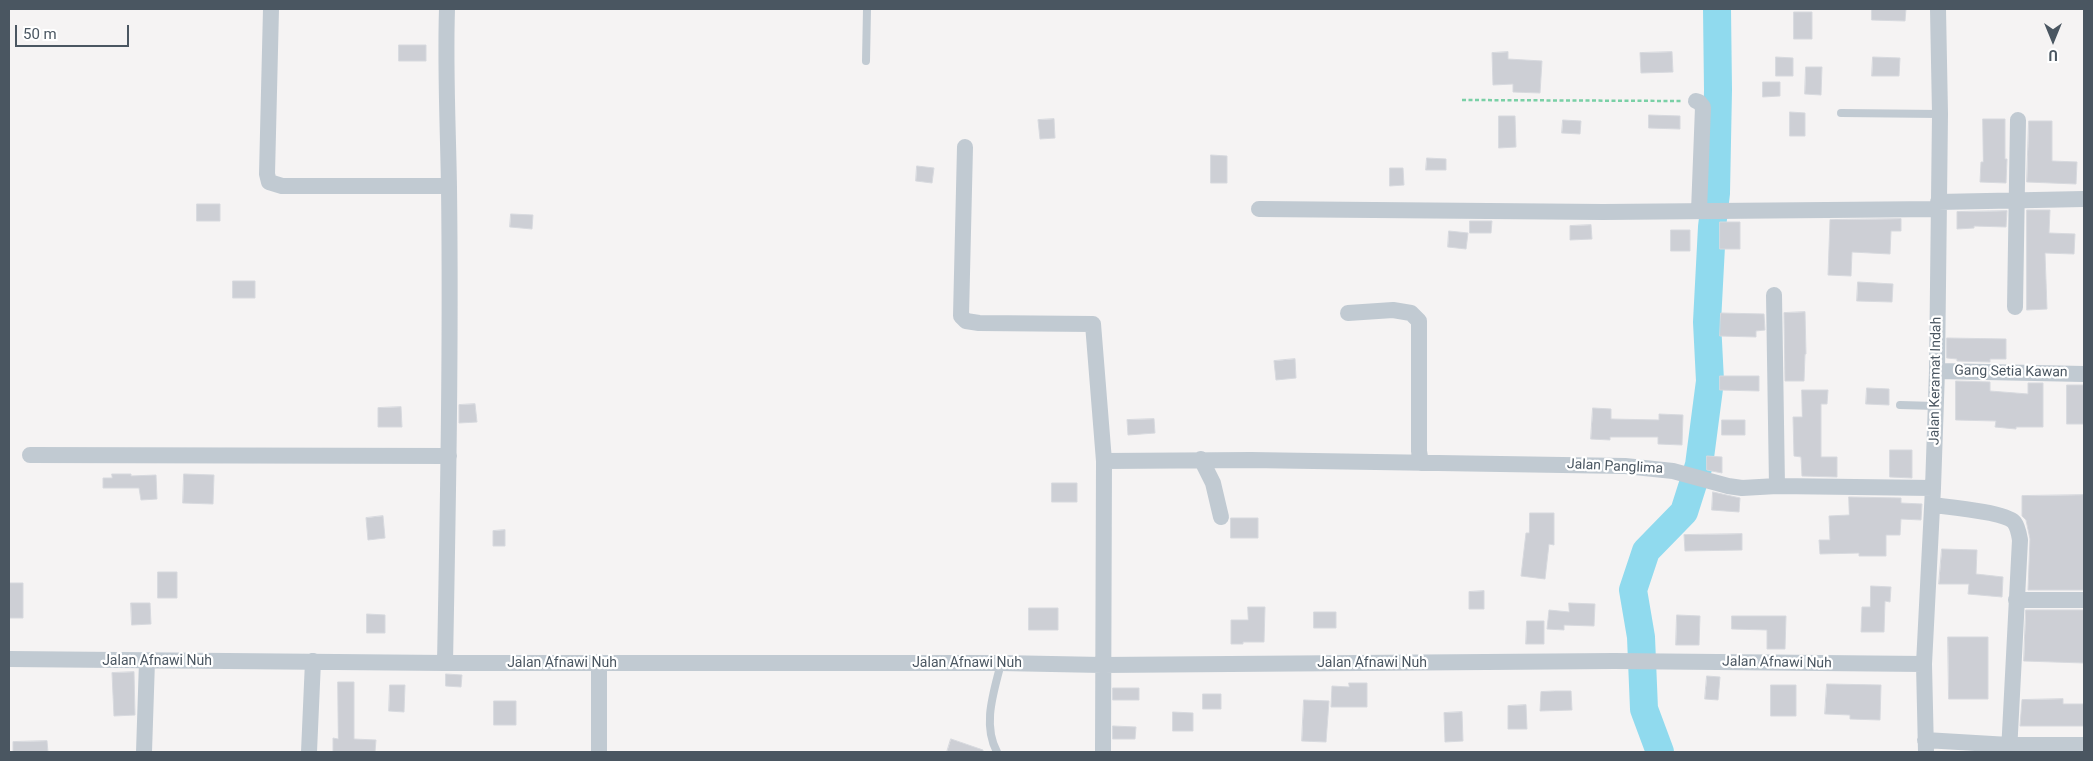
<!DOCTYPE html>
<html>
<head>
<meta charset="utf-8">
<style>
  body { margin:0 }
  #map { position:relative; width:2093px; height:761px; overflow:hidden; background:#f5f3f3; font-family:Roboto,sans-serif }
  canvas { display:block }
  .frame { position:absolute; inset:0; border:10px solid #4a5661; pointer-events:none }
  .north { position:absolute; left:2028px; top:15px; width:50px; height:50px; -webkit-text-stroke:4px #fff; paint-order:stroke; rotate:180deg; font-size:14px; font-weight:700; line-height:20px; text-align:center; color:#4a5661 }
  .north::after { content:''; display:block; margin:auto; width:18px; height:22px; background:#4a5661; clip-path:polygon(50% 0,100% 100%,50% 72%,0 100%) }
  .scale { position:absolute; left:15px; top:25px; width:114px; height:22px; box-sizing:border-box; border:2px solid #4a5661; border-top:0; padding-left:6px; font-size:15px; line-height:18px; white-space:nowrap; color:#4a5661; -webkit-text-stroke:4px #fff; paint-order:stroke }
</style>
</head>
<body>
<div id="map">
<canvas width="2093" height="761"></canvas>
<div class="frame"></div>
<div class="north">U</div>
<div class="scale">50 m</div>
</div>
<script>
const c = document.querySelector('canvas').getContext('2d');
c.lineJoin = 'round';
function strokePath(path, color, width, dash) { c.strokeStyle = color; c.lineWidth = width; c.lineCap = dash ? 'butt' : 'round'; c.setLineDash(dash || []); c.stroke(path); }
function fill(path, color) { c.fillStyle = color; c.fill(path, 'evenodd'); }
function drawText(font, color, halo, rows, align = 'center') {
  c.font = font + ' Roboto,sans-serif'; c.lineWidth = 4.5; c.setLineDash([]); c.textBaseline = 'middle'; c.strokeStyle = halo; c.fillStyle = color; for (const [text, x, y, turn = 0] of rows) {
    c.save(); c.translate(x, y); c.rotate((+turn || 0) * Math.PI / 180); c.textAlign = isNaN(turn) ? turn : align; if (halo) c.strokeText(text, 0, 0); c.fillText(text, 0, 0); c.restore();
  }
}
const river = new Path2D(`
  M 1660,752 L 1644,709 L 1641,637 L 1633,590 L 1646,551 L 1684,512 L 1699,465 L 1710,381 L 1707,322 L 1712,227 L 1716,193 L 1718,90 L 1717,9`);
const building = new Path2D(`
  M 1872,9 L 1906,9 L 1905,21 L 1872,20 Z
  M 1794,12 L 1812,12 L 1812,39 L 1794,39 Z
  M 399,45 L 426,45 L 426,61 L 399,61 Z
  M 1508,52 L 1508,59 L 1542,61 L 1540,93 L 1513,92 L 1513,84 L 1493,85 L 1492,53 Z
  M 1672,52 L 1673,72 L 1641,73 L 1640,53 Z
  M 1776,57 L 1793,58 L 1793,76 L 1776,76 Z
  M 1873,57 L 1900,58 L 1899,76 L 1872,76 Z
  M 1806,67 L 1822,67 L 1821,95 L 1805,94 Z
  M 1763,82 L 1780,82 L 1780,96 L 1763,97 Z
  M 1790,112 L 1805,113 L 1805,136 L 1790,136 Z
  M 1649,115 L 1680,116 L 1680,129 L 1649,128 Z
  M 1499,116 L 1515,116 L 1516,147 L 1499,148 Z
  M 1054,119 L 1055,138 L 1040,139 L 1038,120 Z
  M 1983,119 L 2005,119 L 2005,159 L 2007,159 L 2006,183 L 1980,182 L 1981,162 L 1983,162 Z
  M 1563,120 L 1581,121 L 1580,134 L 1562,133 Z
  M 2029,121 L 2052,121 L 2052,161 L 2077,162 L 2076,184 L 2027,182 Z
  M 1211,155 L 1227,156 L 1227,183 L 1211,183 Z
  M 1427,158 L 1446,159 L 1446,170 L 1426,170 Z
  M 917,166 L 934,168 L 932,183 L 916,181 Z
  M 1390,168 L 1403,168 L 1404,185 L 1390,186 Z
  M 197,204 L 220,204 L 220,221 L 197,221 Z
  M 2027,210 L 2050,210 L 2049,233 L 2075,234 L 2074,254 L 2045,253 L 2047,309 L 2027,310 Z
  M 2007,211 L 2006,227 L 1974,226 L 1974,228 L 1957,229 L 1957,212 Z
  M 511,214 L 533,215 L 532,229 L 510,227 Z
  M 1901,219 L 1901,231 L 1891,231 L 1890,254 L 1852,252 L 1851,276 L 1828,275 L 1830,220 Z
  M 1470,221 L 1492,221 L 1491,233 L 1470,233 Z
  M 1720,222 L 1740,222 L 1740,249 L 1720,249 Z
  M 1591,225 L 1592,239 L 1570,240 L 1570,226 Z
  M 1671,230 L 1690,230 L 1690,251 L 1671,251 Z
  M 1449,231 L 1468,233 L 1466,249 L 1448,247 Z
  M 233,281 L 255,281 L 255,298 L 233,298 Z
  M 1858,282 L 1893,284 L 1892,302 L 1857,301 Z
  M 1805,312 L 1806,354 L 1805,354 L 1804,381 L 1785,381 L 1784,313 Z
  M 1721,313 L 1764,314 L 1765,330 L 1756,331 L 1756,337 L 1720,336 Z
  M 1947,338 L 2006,339 L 2006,359 L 1990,359 L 1990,362 L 1957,361 L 1957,359 L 1947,358 Z
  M 1295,359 L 1296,378 L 1276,380 L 1274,361 Z
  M 1720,376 L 1759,376 L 1759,391 L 1720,390 Z
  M 1956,381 L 1990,382 L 1990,391 L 2028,394 L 2028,383 L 2043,383 L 2043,427 L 2016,427 L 2016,429 L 1995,427 L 1996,421 L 1956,420 Z
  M 2067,385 L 2084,385 L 2084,424 L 2067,424 Z
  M 1867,388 L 1889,389 L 1889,405 L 1866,404 Z
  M 1802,390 L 1828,390 L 1827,404 L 1821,404 L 1821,457 L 1837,457 L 1837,477 L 1802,476 L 1801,457 L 1794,456 L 1793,417 L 1802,417 Z
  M 475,404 L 477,422 L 459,423 L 459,405 Z
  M 401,407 L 402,427 L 378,427 L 378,408 Z
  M 1593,408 L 1611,409 L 1611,419 L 1659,420 L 1659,414 L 1683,415 L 1682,445 L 1658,444 L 1658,437 L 1610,437 L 1610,440 L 1591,439 Z
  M 1154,419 L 1155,433 L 1128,435 L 1127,420 Z
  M 1722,420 L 1745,420 L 1745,435 L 1722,435 Z
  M 1890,450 L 1912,450 L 1912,478 L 1890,477 Z
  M 1707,456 L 1722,457 L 1722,473 L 1707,470 Z
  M 112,474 L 131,474 L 131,476 L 156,475 L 157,499 L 141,500 L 139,488 L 103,488 L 103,478 L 112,478 Z
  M 184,474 L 214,475 L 213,504 L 183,503 Z
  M 1052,483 L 1077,483 L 1077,502 L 1052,502 Z
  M 1713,492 L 1740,498 L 1739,512 L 1712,510 Z
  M 2084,495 L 2084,590 L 2028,590 L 2030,539 L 2026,520 L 2022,516 L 2022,496 Z
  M 1849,497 L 1901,498 L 1901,503 L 1922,504 L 1921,520 L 1901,519 L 1900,535 L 1886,535 L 1886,556 L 1859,556 L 1859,553 L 1820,554 L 1819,540 L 1830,540 L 1829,516 L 1849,515 Z
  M 1530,513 L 1554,513 L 1554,545 L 1549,544 L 1545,579 L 1521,576 L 1526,533 L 1529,533 Z
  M 383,516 L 385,538 L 368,540 L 366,518 Z
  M 1231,518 L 1258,518 L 1258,538 L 1231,538 Z
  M 505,530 L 505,546 L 493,546 L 493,531 Z
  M 1742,534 L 1742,550 L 1685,551 L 1684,535 Z
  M 1942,549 L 1977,550 L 1976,574 L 2003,577 L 2002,597 L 1968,594 L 1969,584 L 1939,584 Z
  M 158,572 L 177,572 L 177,598 L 158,598 Z
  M 9,583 L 23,583 L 23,618 L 9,618 Z
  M 1871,586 L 1891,587 L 1890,602 L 1885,601 L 1884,632 L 1861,632 L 1862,607 L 1870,607 Z
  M 1484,591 L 1484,609 L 1469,609 L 1469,592 Z
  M 131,603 L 150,603 L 151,624 L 132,625 Z
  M 1569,603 L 1595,604 L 1594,626 L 1564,625 L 1564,630 L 1547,629 L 1549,610 L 1569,612 Z
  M 1248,607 L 1265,607 L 1264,642 L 1243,642 L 1243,644 L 1231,644 L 1231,620 L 1248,620 Z
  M 1029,608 L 1058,608 L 1058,630 L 1029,630 Z
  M 2026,610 L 2084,610 L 2084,663 L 2024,661 Z
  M 1314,612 L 1336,612 L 1336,628 L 1314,628 Z
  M 367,614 L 385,615 L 385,633 L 367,633 Z
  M 1677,615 L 1700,616 L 1699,645 L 1676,645 Z
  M 1732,616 L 1786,616 L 1785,649 L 1767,649 L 1767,630 L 1732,629 Z
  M 1527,621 L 1544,621 L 1544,644 L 1526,644 Z
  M 1948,637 L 1988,637 L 1988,699 L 1949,699 Z
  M 134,672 L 135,715 L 114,716 L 112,673 Z
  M 446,674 L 462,675 L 461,687 L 446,686 Z
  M 1707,676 L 1720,677 L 1718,700 L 1705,699 Z
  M 338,682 L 354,682 L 354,739 L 376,740 L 375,752 L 333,752 L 333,738 L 338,739 Z
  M 1349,683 L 1367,683 L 1367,707 L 1331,707 L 1332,686 L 1349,687 Z
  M 1827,684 L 1881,685 L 1880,720 L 1850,719 L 1850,715 L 1825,714 Z
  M 390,685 L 405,685 L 404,712 L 389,711 Z
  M 1771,685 L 1796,685 L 1796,716 L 1771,716 Z
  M 1113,688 L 1139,688 L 1139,700 L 1113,700 Z
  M 1555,691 L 1571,691 L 1572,710 L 1540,711 L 1541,692 Z
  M 1203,694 L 1221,694 L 1221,709 L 1203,709 Z
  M 2063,699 L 2063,704 L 2084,704 L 2084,726 L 2020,726 L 2022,700 Z
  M 1304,700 L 1329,701 L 1326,742 L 1302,741 Z
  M 494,701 L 516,701 L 516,725 L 494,725 Z
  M 1526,705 L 1527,729 L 1508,729 L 1508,706 Z
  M 1173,712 L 1193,713 L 1193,731 L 1173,731 Z
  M 1462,712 L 1463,741 L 1445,742 L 1444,713 Z
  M 1113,726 L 1136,727 L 1135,739 L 1113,739 Z
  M 951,739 L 983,750 L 983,752 L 947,752 Z
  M 47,741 L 48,752 L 13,752 L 13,742 Z`);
const path = new Path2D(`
  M 1462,100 L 1682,101`);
const service = new Path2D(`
  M 866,61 L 867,9
  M 1841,113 L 1940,114
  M 1900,405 L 1936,406
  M 997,752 C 982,724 994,692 1001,663`);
const minor = new Path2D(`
  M 271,9 L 267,174 L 269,182 L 282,186 L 449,186
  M 1696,101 L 1699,102 L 1703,107 L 1699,211
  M 965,147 L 961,316 L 966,321 L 979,323 L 1093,324 L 1104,461 L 1103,752
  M 1938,202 L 2084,199
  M 1259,209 L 1603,212 L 1938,209
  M 1774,295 L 1777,486
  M 2015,307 L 2018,120
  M 1348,313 L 1393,310 L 1411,313 L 1419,321 L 1419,451 L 1421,463
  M 1937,371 L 2084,374
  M 30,455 L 449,456
  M 1201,459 L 1213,483 L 1221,517
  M 1104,461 L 1251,460 L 1625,466 L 1673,471 L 1728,486 L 1742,488 L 1777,486 L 1933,488
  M 1933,505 C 1948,507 2005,512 2014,522 C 2018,527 2019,534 2020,540 L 2009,752
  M 2016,600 L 2084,600
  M 9,659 L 445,663 L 1001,663 L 1102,665 L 1614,661 L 1924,664
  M 599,662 L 599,752
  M 445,663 C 448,504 451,345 449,187 C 448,127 445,68 447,9
  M 1925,740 L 2009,745 L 2084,745
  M 144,752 L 147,661
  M 309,752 L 313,661
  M 1926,752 L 1924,664 L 1933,488 L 1937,371 L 1940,114 L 1938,9`);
const streetNames = [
  ["Gang Setia Kawan",2011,372,1],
  ["Jalan Keramat Indah",1936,381,-89],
  ["Jalan Panglima",1615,467,3],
  ["Jalan Afnawi Nuh",157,661],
  ["Jalan Afnawi Nuh",562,663],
  ["Jalan Afnawi Nuh",967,663],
  ["Jalan Afnawi Nuh",1372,663],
  ["Jalan Afnawi Nuh",1777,663,1]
];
strokePath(river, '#90daee', 28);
fill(building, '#cdcfd5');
strokePath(building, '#d7d9de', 1);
strokePath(path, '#7ad0a6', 2.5, [4, 2.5]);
strokePath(service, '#c1cad2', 8);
strokePath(minor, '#c1cad2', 16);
drawText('14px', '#4a5661', '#fff', streetNames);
</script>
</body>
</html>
